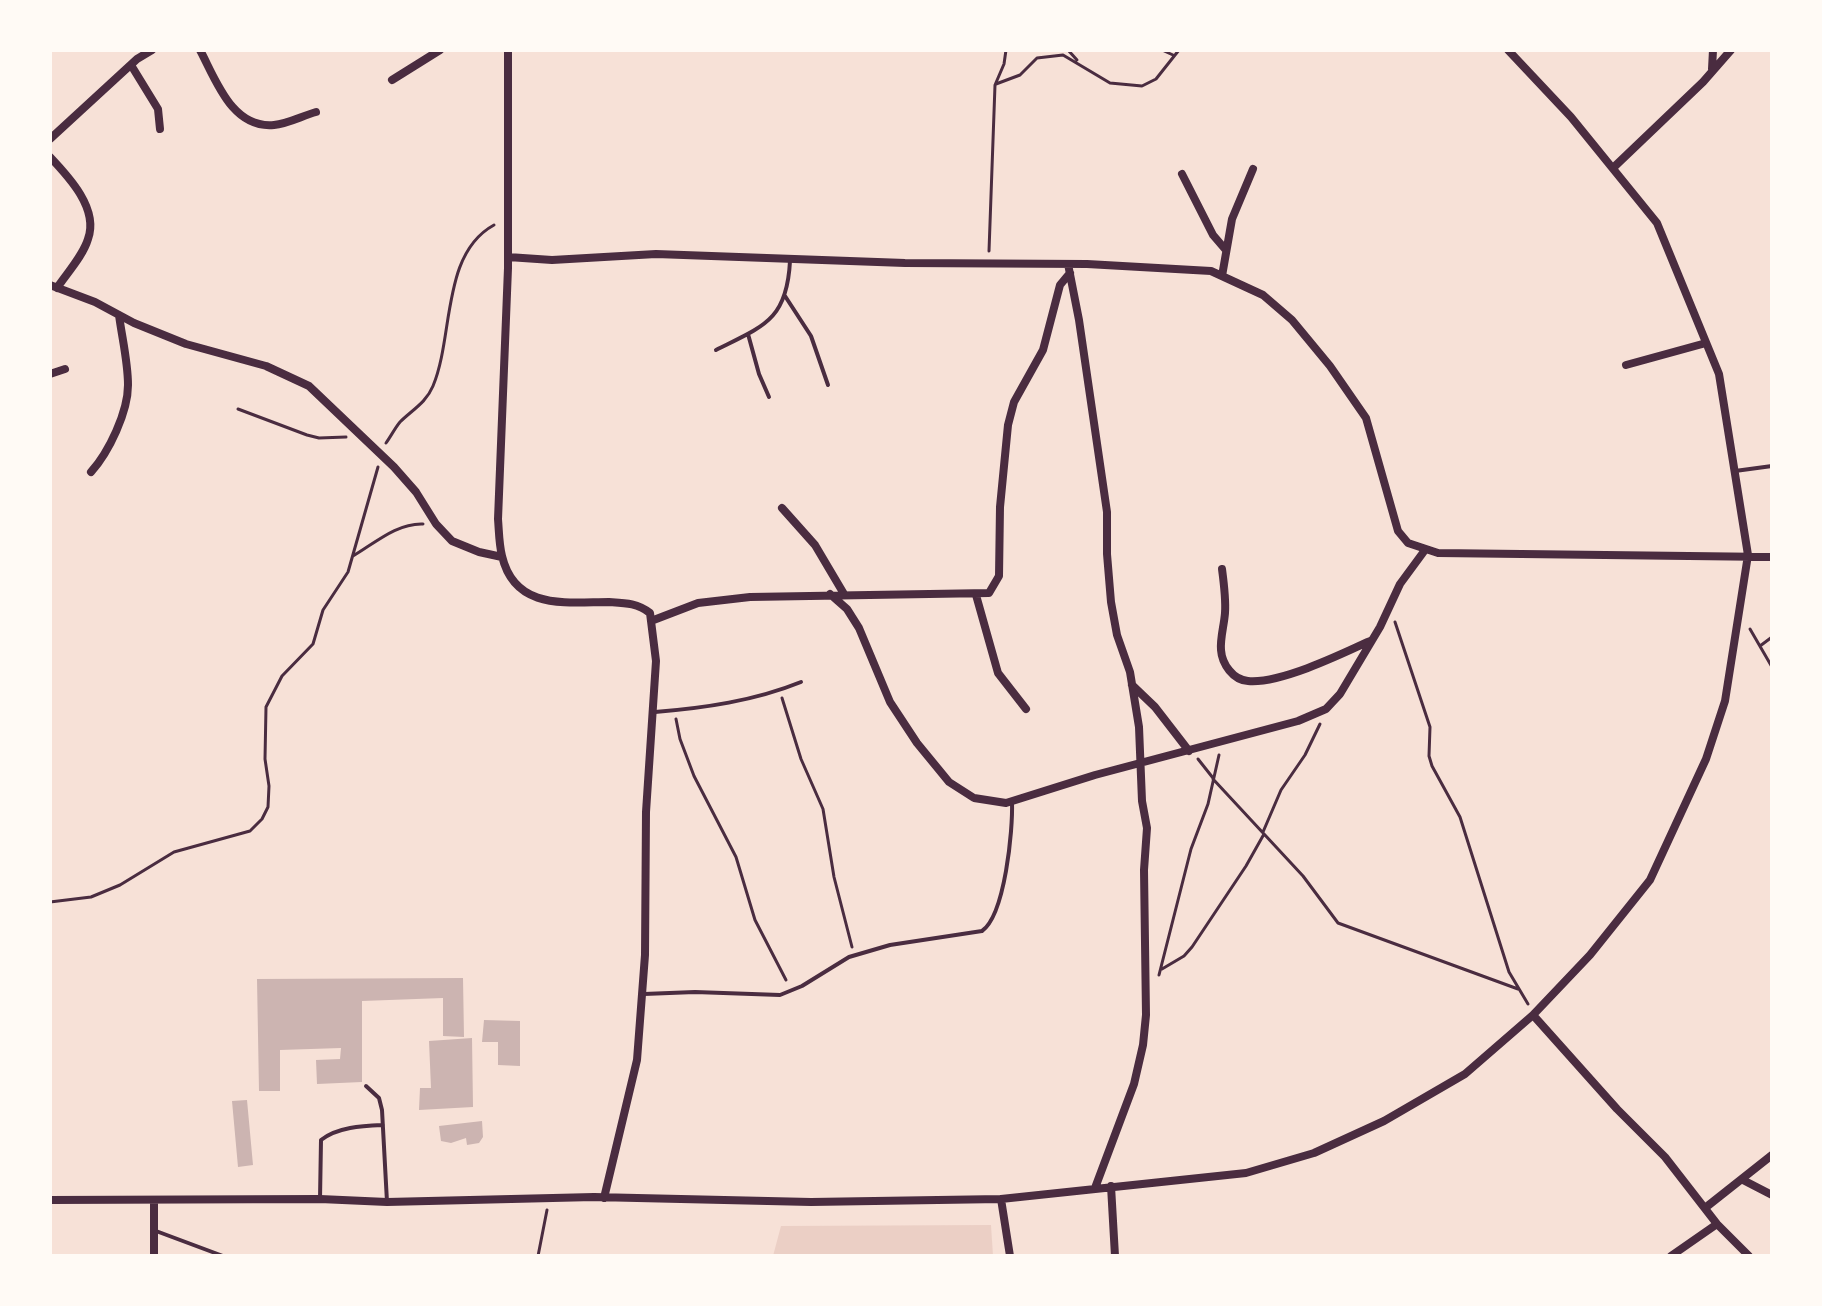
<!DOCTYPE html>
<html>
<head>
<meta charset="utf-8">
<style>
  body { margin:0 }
  #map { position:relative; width:1822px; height:1306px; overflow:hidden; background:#f7e1d7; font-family:Roboto,sans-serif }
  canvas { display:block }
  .frame { position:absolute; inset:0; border:52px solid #fffaf5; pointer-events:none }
</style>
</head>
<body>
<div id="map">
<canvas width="1822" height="1306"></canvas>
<div class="frame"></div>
</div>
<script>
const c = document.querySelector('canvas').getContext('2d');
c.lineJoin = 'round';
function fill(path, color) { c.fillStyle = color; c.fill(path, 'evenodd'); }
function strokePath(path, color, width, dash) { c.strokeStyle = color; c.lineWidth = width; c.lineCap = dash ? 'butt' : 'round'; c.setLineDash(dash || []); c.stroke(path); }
const green = new Path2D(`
  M 991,1225 L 993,1256 L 773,1256 L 781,1226 Z`);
const building = new Path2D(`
  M 463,978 L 464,1037 L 443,1036 L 443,998 L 362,1001 L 362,1082 L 317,1084 L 316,1060 L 340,1059 L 341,1048 L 280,1050 L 280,1091 L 259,1091 L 257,979 Z
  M 484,1020 L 520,1021 L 520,1066 L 498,1065 L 498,1042 L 482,1042 Z
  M 472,1038 L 473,1107 L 419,1110 L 420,1088 L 431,1088 L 429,1041 Z
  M 247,1100 L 253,1165 L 238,1167 L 232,1101 Z
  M 482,1121 L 483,1137 L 479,1143 L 467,1145 L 466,1138 L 451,1143 L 441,1141 L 439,1126 Z`);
const path = new Path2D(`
  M 1068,50 L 1077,60
  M 1162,50 L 1173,55
  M 996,84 L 1020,75 L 1037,58 L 1063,55 L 1110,83 L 1142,86 L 1156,79 L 1179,50
  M 989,251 L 995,85 L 1004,64 L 1006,50
  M 238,409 L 307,435 L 319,438 L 346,437
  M 386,443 C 391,436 395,428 400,422 C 412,410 426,403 433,386 C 454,336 441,254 494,225
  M 353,556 C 375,543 397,523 423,524
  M 1395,622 L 1430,727 L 1429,756 L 1432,766 L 1460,817 L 1509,972 L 1528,1004
  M 1750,629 L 1772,667
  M 1760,646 L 1772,637
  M 782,698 L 801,759 L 823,809 L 834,877 L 852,947
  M 676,719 L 680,739 L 694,776 L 736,857 L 755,920 L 786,980
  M 1198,759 L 1213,778
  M 1213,779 L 1303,876 L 1338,923 L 1518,989
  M 1263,832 L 1281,790 L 1305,755 L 1320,724
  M 50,902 L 91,897 L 120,885 L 174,852 L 250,831 L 262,819 L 268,807 L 269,786 L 265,759 L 266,707 L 282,676 L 313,644 L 323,610 L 348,572 L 378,467
  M 1162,969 L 1184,956 L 1192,947 L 1246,866 L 1264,834
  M 1159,975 L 1191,849 L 1208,804 L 1219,755
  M 538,1256 L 547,1210`);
const service = new Path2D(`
  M 785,296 L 811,336 L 828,385
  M 748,334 L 759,374 L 769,397
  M 716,350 C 764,326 787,320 790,261
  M 1735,471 L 1772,466
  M 655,712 C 704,708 754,701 801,682
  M 644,994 L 695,992 L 780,995 L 802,986 L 849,957 L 890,945 L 982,931 C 1005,915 1013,830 1012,802
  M 366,1086 L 379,1098 L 382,1110 L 387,1202
  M 320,1199 L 321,1140 C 338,1127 362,1126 383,1125
  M 156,1231 L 223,1256`);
const minor = new Path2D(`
  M 200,50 C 216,80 232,129 274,125 C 287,124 302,116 316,112
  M 508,50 L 508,268 L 498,519 C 499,531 499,544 502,556 C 515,611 567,602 609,602 C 625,603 637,603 650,613 L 656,661 L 646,812 L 645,955 L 637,1060 L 604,1198
  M 131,65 L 158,109 L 160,129
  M 1712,69 L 1713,50
  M 392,80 L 440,50
  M 50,139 L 137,59 L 152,50
  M 50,157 C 69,177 99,209 88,239 C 83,256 67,273 57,288
  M 1613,168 L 1703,82 L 1731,50
  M 1182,174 L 1213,235 L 1225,249
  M 508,257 L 552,260 L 656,254 L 905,263 L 1087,264 L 1211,271 L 1263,295 L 1292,320 L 1330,366 L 1366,418 L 1398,531 L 1408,543 L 1438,553 L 1772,557
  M 1068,264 L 1079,320 L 1107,512 L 1107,554 L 1111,602 L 1117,635 L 1130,672 L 1139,727 L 1142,801 L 1147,828 L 1144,870 L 1146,1015 L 1143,1045 L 1134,1084 L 1095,1188
  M 1222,276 L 1232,219 L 1253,169
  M 50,285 L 95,302 L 134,323 L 186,344 L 266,366 L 309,386 L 394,467 L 416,492 L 436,524 L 452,541 L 479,552 L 502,557
  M 1626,365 L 1706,343
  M 50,374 L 65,369
  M 91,472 C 109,452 128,412 128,385 C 128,362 122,338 119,315
  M 782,508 L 815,545 L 844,594
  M 1222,569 C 1224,584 1226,599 1225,613 C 1224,626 1220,638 1221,650 C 1222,664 1233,680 1248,681 C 1280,684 1342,654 1372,640
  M 830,594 L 847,609 L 859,628 L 890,702 L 917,743 L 949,782 L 974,798 L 1006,803 L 1095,775 L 1298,721 L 1326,709 L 1340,694 L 1380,627 L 1400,584 L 1425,550
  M 976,595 L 998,673 L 1026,709
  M 651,621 L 698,603 L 750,597 L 989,593 L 999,576 L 1000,507 L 1008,425 L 1014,402 L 1043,350 L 1060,285 L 1070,273
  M 1132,685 L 1155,707 L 1189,751
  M 1533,1015 L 1617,1109 L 1665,1157 L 1717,1224 L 1749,1256
  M 1743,1180 L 1772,1195
  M 1111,1186 L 1115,1256
  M 1001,1199 L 1010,1256
  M 50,1200 L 320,1199 L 387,1202 L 594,1197 L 811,1202 L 1001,1199 L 1246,1173 L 1314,1153 L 1384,1121 L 1465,1074 L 1533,1015 L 1590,955 L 1650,880 L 1706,759 L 1725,701 L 1748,555 L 1719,374 L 1657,223 L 1571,117 L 1508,50
  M 154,1201 L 154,1256
  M 1705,1208 L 1772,1155
  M 1671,1256 L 1717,1224`);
fill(green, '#ebcfc5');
fill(building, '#ccb4b1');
strokePath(path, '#4a2c40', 3);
strokePath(service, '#4a2c40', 4);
strokePath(minor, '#4a2c40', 8);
</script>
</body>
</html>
